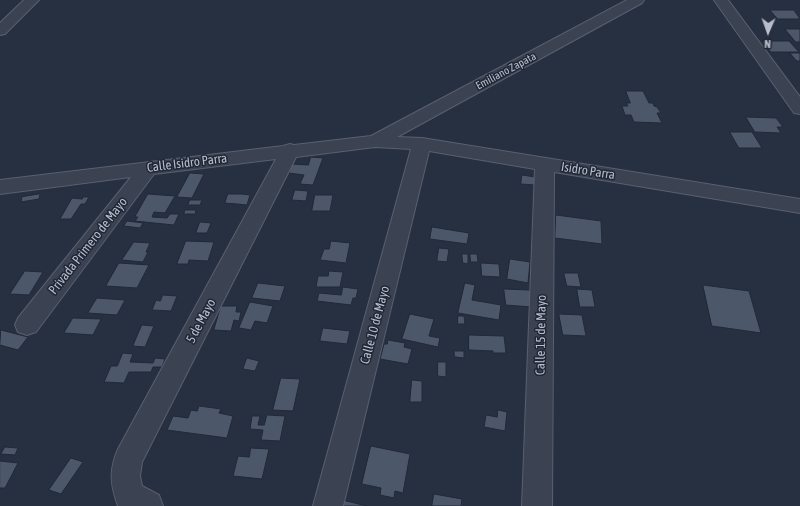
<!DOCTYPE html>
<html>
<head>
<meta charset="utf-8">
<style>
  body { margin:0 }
  #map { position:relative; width:800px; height:506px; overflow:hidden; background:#273041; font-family:"Asap Condensed",sans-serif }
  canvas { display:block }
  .north { position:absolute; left:748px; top:12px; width:40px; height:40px; -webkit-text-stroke:3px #202736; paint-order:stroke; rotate:182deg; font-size:11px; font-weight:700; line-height:16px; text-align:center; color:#b8becb }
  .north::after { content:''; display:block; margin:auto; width:14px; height:18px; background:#b8becb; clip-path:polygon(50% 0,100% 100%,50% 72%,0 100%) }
</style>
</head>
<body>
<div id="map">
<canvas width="800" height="506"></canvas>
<div class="north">N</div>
</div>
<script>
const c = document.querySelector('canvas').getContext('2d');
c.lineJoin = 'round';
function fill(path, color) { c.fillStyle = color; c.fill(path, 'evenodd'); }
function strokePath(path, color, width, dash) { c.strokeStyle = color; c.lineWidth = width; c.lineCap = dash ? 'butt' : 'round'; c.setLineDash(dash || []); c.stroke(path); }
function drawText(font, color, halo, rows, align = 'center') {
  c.font = font + ' "Asap Condensed",sans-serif'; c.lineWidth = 3; c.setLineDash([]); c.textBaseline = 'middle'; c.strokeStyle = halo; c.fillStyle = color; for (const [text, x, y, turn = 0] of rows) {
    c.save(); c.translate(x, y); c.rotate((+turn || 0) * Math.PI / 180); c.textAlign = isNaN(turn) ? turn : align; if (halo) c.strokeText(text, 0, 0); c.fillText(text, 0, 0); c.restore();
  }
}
const building = new Path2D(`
  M 770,10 L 794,10 L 800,19 L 778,19 Z
  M 785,29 L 800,29 L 800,42 L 796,42 Z
  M 762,41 L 789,41 L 799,52 L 771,52 Z
  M 790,53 L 800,53 L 800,61 L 797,61 Z
  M 626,91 L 643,91 L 649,103 L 653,103 L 654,106 L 657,107 L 661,113 L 657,113 L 662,123 L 634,122 L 631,115 L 625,115 L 622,106 L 628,106 L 626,103 L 630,103 Z
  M 746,117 L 776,118 L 783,127 L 777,127 L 781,133 L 755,132 Z
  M 730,132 L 752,132 L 762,148 L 739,148 Z
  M 311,157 L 323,158 L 313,185 L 300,184 L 304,175 L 289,173 L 292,164 L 308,165 Z
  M 190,173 L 204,174 L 192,198 L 177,197 Z
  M 522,175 L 535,177 L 535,185 L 521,184 Z
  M 295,190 L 308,191 L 306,201 L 292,200 Z
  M 40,194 L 39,199 L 21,202 L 22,197 Z
  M 148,194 L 175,196 L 165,213 L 154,212 L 152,217 L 167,218 L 170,214 L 179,214 L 174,225 L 135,221 L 138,217 L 135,217 Z
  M 228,194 L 242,194 L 250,195 L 247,205 L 237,204 L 225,203 Z
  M 315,195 L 333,195 L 330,211 L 312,211 Z
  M 83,197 L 89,197 L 85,204 L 81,204 L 71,219 L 60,219 L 72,198 L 82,199 Z
  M 190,200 L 202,200 L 200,205 L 188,205 Z
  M 185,210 L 196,210 L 195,214 L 184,214 Z
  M 556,215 L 601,221 L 602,244 L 555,238 Z
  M 127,221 L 143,223 L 140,228 L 124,226 Z
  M 200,222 L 211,223 L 207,233 L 196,233 Z
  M 432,227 L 469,233 L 467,244 L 430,239 Z
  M 186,241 L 214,242 L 208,261 L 189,260 L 188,264 L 177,264 Z
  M 331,241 L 350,243 L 346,263 L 320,260 L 324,249 L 329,249 Z
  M 134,242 L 150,243 L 146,252 L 148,252 L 143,262 L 122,260 Z
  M 439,248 L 449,249 L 447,262 L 437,261 Z
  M 462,254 L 468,254 L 468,264 L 463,263 Z
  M 470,254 L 477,254 L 478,262 L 471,262 Z
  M 510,259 L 530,262 L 528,283 L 507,279 Z
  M 119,263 L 149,265 L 137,288 L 106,286 Z
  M 481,263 L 499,264 L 500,277 L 482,276 Z
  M 25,271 L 43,272 L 29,295 L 10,294 Z
  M 329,271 L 343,272 L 340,287 L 316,287 L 318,276 L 328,276 Z
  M 564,273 L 578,273 L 581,287 L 567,286 Z
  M 258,283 L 285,286 L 280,301 L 252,298 Z
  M 465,283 L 475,285 L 472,300 L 501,305 L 499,320 L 458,313 Z
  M 703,285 L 749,291 L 761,333 L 712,326 Z
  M 343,287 L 358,289 L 356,298 L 353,298 L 351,305 L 317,301 L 319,293 L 341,295 Z
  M 504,289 L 530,290 L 532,307 L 506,305 Z
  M 577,289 L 592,290 L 595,307 L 580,307 Z
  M 163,295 L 177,296 L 171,311 L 152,310 L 156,300 L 160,301 Z
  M 97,298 L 125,300 L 117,315 L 88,313 Z
  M 250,302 L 273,306 L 267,323 L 255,321 L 251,330 L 239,328 Z
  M 221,306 L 237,306 L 236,312 L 241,312 L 239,321 L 234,320 L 231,331 L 214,330 Z
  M 410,314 L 434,319 L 429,336 L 440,338 L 438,347 L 402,339 Z
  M 559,314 L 582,315 L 586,336 L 563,335 Z
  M 458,316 L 464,316 L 465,324 L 458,324 Z
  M 73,318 L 101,319 L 93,335 L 64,333 Z
  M 142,325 L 154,326 L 145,347 L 133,346 Z
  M 323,328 L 350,331 L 347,344 L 320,341 Z
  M 1,330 L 28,337 L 18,350 L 0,345 Z
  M 469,335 L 504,336 L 506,353 L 493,353 L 493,351 L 469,350 Z
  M 388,340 L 405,343 L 404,347 L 412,349 L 408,364 L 380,359 L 384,344 L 387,344 Z
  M 454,351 L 464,351 L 464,358 L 455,357 Z
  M 123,353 L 133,354 L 130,362 L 153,363 L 155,358 L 165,359 L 162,367 L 153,367 L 151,372 L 129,372 L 124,383 L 104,382 L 111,366 L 117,366 Z
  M 247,358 L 259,361 L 255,371 L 243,369 Z
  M 438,362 L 446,362 L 446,377 L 438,376 Z
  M 281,378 L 300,379 L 293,411 L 273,410 Z
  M 412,380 L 422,381 L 422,402 L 410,402 Z
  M 199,406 L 221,409 L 219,413 L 233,416 L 227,438 L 167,430 L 173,416 L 188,418 L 191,410 L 197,411 Z
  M 498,410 L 507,412 L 505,431 L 484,427 L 486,415 L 497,417 Z
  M 267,415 L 285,416 L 280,441 L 261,440 L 263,430 L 250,429 L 252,416 L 260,416 L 258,425 L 264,425 Z
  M 371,446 L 410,454 L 403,493 L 395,491 L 394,498 L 380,495 L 381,488 L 362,484 Z
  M 5,447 L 18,448 L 15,455 L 1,454 Z
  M 251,448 L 269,449 L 262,479 L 233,476 L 238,456 L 249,457 Z
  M 71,458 L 83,462 L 61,494 L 49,490 Z
  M 0,461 L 18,463 L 5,488 L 0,488 Z
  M 434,494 L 462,499 L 461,506 L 432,506 Z
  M 342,500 L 367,506 L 341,506 Z`);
const minor = new Path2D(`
  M 24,0 L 39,0 L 5,34 L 0,35 L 0,23 Z
  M 627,0 L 644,0 L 642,3 L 397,137 L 422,138 L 800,199 L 800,213 L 554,172 L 552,506 L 522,506 L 535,169 L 429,151 L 343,506 L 313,506 L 411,149 L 375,147 L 296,157 L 142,462 L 140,476 L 142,486 L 159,495 L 163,506 L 118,506 C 110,484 109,470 118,449 L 276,159 L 154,174 L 36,332 L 27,335 L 18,332 L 15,325 L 18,318 L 131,177 L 0,194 L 0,180 L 283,146 L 290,144 L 294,145 L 371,136 Z
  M 714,0 L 728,0 L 800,97 L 800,114 L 794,113 Z`);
const farStreetnames = [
  ["Emiliano Zapata",506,71,-28]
];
const streetNames = [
  ["Calle Isidro Parra",187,163,-7],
  ["Isidro Parra",588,171,9],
  ["Privada Primero de Mayo",88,246,-52],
  ["5 de Mayo",201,321,-62],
  ["Calle 10 de Mayo",375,325,-75],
  ["Calle 15 de Mayo",541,335,-89]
];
fill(building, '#4d576a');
strokePath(building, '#222938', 1);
strokePath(minor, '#59606e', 2);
fill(minor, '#3b4251');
drawText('11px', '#b8becb', '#202736', farStreetnames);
drawText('13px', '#b8becb', '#202736', streetNames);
</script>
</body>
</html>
